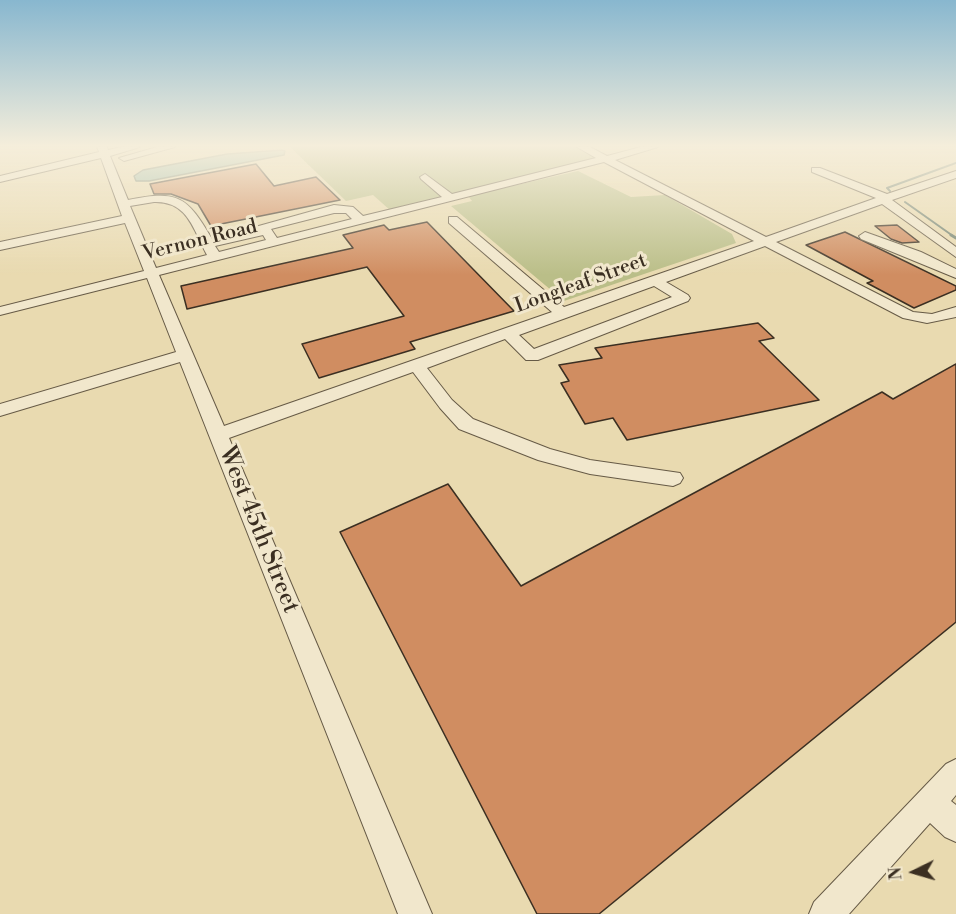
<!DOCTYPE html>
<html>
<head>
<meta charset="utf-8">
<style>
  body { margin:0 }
  #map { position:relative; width:956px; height:914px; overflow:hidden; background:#e9dab0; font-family:"Libre Bodoni",serif }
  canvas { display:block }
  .north { position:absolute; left:884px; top:842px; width:60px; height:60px; -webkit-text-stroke:4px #f1e7cc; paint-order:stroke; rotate:265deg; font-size:16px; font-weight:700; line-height:24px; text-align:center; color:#3b2f22 }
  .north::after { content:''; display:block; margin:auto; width:21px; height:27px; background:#3b2f22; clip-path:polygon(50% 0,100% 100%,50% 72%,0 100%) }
</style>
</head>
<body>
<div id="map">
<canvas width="956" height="914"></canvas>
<div class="north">N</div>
</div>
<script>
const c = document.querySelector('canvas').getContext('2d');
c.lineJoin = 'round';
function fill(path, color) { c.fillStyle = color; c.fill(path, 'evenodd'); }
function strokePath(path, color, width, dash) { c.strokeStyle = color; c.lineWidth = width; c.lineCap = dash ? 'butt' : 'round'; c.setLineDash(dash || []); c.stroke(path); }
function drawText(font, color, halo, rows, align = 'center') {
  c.font = font + ' "Libre Bodoni",serif'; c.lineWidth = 6; c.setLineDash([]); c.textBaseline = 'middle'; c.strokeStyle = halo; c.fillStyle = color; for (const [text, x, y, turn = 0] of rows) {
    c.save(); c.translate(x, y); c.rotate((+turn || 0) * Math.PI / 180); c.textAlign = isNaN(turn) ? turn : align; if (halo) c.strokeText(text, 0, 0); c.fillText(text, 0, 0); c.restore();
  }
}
const green = new Path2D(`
  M 290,147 L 578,147 L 600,159 L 391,211 L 373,195 L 346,201 Z
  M 578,171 L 631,197 L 665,195 L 732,234 L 736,243 L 564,301 L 451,206 L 472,201 L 468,196 Z`);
const water = new Path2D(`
  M 282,150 L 285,151 L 284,155 L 149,181 L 136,181 L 134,176 L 143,170 L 227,154 Z`);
const streamFar1 = new Path2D(`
  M 890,191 L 887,188 L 956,163
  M 905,202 L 953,236`);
const stream = new Path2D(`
  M 951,235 L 956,238`);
const building = new Path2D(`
  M 256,164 L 274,186 L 316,177 L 340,200 L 211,226 L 198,204 L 171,194 L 154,194 L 150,184 Z
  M 427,222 L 514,311 L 410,342 L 415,349 L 319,378 L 302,344 L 404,316 L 367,267 L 187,309 L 181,286 L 353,248 L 343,235 L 384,225 L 389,230 Z
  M 897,225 L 919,242 L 902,243 L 891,239 L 875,226 Z
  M 845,232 L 956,286 L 956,290 L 914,308 L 867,283 L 873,281 L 806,245 Z
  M 758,323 L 774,338 L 759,341 L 819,400 L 627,440 L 613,418 L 585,424 L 561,383 L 569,381 L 559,365 L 602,358 L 595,348 Z
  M 956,364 L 956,622 L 599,914 L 537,914 L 340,532 L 448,484 L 521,586 L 882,392 L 893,399 Z`);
const minor = new Path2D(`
  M 97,147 L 107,147 L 108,150 L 122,147 L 140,147 L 110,156 L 128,200 C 178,190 187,196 212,239 L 334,205 L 353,207 L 363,216 L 442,197 L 421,179 L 420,177 L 425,174 L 452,194 L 596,158 L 577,147 L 590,147 L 607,156 L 641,147 L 658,147 L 615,160 L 766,237 L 876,198 L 812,172 L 812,168 L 820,168 L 887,194 L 956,171 L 956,178 L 892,200 L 956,247 L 956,257 L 882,204 L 776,242 L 913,312 L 932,314 L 956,307 L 956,317 L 927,323 L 903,318 L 765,246 L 666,282 L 688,295 L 690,298 L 688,301 L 538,360 L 526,360 L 505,339 L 427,368 L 452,400 L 473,419 L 550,449 L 590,460 L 680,473 L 683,478 L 680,483 L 673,486 L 590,474 L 538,460 L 459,429 L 440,408 L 413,372 L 229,438 L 432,914 L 398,914 L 180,362 L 0,416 L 0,404 L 176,352 L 147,278 L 0,315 L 0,307 L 144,271 L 125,223 L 0,250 L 0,242 L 122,216 L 101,158 L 0,182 L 0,176 L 99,152 ZM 604,162 L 754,241 L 564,307 L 457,217 L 449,217 L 449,223 L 552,312 L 224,426 L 159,275 ZM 154,202 C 188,201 193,229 207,255 L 156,268 L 130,206 ZM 334,213 L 346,213 L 352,219 L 277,238 L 271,229 ZM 263,235 L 266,240 L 219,252 L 215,246 ZM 654,286 L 672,297 L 534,349 L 519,335 Z
  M 157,147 L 175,147 L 124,161 L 119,158 Z
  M 865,232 L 921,252 L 956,269 L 956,278 L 861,239 L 859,236 Z
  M 956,759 L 956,795 L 951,801 L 956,805 L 956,842 L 945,837 L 930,823 L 849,914 L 809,914 L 814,902 L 946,764 Z`);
const farStreetnames = [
  ["Vernon Road",200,241,-14],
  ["Longleaf Street",581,284,-20]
];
const streetNames = [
  ["West 45th Street",258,530,68]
];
fill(green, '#babe88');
fill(water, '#98bba9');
strokePath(water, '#738373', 1.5);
strokePath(streamFar1, '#738373', 2);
strokePath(stream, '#738373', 3);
fill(building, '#d08d61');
strokePath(building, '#3b2f22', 1.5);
strokePath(minor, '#665a46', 2);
fill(minor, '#f1e7cc');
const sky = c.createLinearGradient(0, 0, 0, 275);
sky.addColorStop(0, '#88b7cf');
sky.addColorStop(0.53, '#f5eedb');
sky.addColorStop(1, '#f5eedb00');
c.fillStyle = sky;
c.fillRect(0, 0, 956, 275);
drawText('20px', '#3b2f22', '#f1e7cc', farStreetnames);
drawText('24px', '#3b2f22', '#f1e7cc', streetNames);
</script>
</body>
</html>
